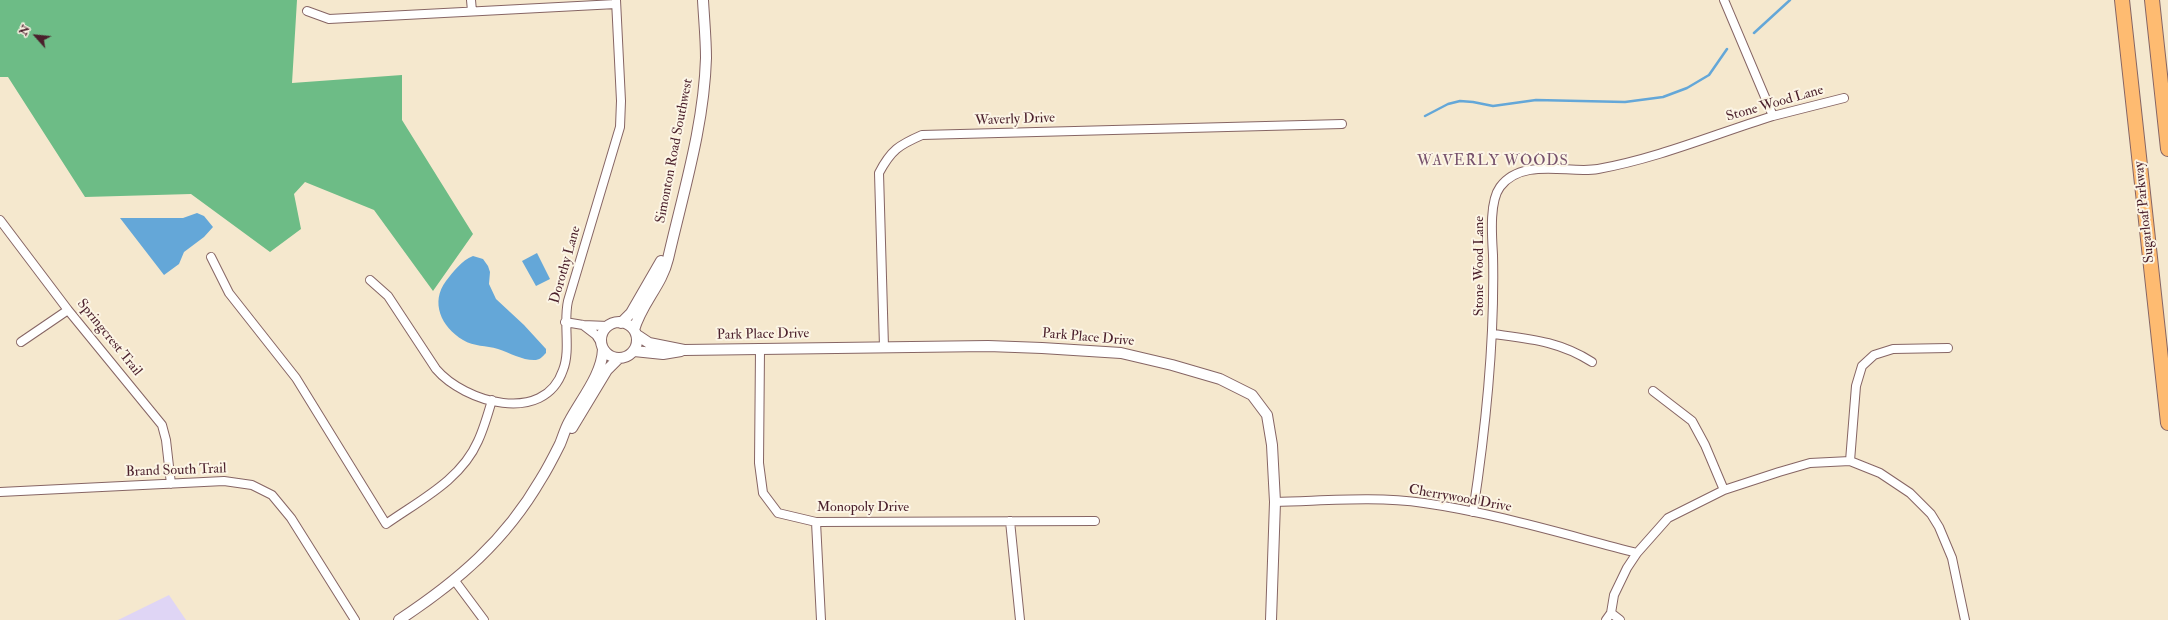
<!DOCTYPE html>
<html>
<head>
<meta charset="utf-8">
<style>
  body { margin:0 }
  #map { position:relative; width:2168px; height:620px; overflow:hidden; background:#f5e8ce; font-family:"IM FELL Double Pica",serif }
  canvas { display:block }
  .north { position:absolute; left:16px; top:16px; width:40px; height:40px; -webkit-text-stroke:3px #fcf5e5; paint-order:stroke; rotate:297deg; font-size:11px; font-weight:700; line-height:16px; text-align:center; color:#4a1f2b }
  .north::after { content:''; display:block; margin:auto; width:14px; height:18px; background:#4a1f2b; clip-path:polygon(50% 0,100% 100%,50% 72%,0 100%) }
</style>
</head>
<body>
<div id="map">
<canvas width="2168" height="620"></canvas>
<div class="north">N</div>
</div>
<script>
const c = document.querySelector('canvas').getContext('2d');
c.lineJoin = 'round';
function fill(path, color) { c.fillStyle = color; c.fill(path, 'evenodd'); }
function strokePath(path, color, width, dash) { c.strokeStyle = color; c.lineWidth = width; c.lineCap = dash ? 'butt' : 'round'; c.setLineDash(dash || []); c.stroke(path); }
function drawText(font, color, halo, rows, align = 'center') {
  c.font = font + ' "IM FELL Double Pica",serif'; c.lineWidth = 4; c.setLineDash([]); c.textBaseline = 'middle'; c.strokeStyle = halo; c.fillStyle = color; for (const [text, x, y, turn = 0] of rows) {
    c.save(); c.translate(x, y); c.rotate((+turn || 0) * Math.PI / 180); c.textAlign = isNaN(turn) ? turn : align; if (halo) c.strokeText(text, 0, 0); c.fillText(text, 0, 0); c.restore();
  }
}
const built = new Path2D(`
  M 169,595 L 186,620 L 118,620 Z`);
const forest = new Path2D(`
  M 0,0 L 297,0 L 292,83 L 402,75 L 402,120 L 473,234 L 433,291 L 374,210 L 305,182 L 294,194 L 301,229 L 270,252 L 191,194 L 85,197 L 8,77 L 0,77 Z`);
const water = new Path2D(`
  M 197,213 L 204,216 L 213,227 L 204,237 L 184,252 L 179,264 L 164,275 L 120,218 L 183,218 Z
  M 537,253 L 550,279 L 536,286 L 522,261 Z
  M 473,256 L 483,259 L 488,266 L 490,272 L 489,284 L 496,299 L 524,325 L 546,349 L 546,353 C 543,356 541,359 536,360 C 524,361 510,353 498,349 C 486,345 474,347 463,340 C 441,327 430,302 446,281 C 454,271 461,261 473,256 Z`);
const stream = new Path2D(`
  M 1754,33 L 1790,0
  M 1425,116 L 1448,104 L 1460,101 L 1473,102 L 1493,106 L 1536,100 L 1625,102 L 1663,97 L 1687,88 L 1709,75 L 1727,49`);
const minor = new Path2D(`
  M 471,0 L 472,11
  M 1724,0 L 1773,116
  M 307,11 L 329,19 L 616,4
  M 0,220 L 68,310 L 162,425 L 166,440 L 171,484
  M 211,257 L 229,293 L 296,378 L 386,524 C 420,500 461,480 478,441 C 484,428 488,414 492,400
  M 370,280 L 388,296 L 436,369 C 464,402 544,426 563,370 C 571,350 563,323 568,301 L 620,127 L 621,101 L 616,0
  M 565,322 L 583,325 L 608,326
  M 583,325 L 596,335 L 601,343
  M 1493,334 C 1530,339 1559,341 1592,362
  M 21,342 L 68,310
  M 884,347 L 879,173 C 891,150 899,145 922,135 L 1342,124
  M 760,350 L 759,463 L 763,493 L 778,513 L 816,522 L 1095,521
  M 1653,391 L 1692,421 L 1705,445 L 1724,490
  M 1850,461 L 1856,386 L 1862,366 L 1874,355 L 1893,349 L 1948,348
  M 0,492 L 224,481 L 252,485 L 272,495 L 291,518 L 355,620
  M 1275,502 C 1324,501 1375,496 1424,503 C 1495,513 1566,535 1637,553
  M 1473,512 C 1486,427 1495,341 1493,255 C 1492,237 1489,202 1500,187 C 1522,157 1569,174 1598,169 C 1659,158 1715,134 1773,116 C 1797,110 1820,104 1844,98
  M 1010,521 L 1020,620
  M 816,522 L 821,620
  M 455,581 L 484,620
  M 1611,613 L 1620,620
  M 1606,620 L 1611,613 L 1614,595 L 1627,568 L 1637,553 L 1668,518 L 1724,490 L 1779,472 L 1810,463 L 1850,461 L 1880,473 L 1910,493 L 1931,514 L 1939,527 L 1952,558 L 1965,620`);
const tertiary = new Path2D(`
  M601 340a18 18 0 1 1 36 0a18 18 0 1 1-36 0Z
  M 621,323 L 631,313 L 661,261
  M 634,330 C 641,304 662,285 668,259 C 683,193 704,126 706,58 C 706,39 704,19 703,0
  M 637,335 L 649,343 L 684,350 L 988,346 L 1042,348 L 1121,353 L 1172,365 L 1220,379 L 1252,395 L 1267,415 L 1272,445 L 1275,502 L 1271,620
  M 634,351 L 663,354 L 681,351
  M 572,428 L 607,370 L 618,359
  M 399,620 C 458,581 505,541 541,479 C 548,468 554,456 560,444 C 563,437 565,429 569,422 C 581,399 602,375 603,349`);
const motorway = new Path2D(`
  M 2122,0 L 2168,423
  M 2152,0 L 2168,149`);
const streetNames = [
  ["Stone Wood Lane",1775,104,-16],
  ["Waverly Drive",1015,120,-2],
  ["Simonton Road Southwest",675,151,-79],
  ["Sugarloaf Parkway",2145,212,-96],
  ["Dorothy Lane",566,265,-74],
  ["Stone Wood Lane",1480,266,-90],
  ["Park Place Drive",763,335,-1],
  ["Springcrest Trail",109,338,51],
  ["Park Place Drive",1088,338,5],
  ["Brand South Trail",176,471,-2],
  ["Cherrywood Drive",1460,499,10],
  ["Monopoly Drive",863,508]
];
const neighbourhoodNames = [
  ["WAVERLY WOODS",1493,162]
];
fill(built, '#dfd5f5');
fill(forest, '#6dbc86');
fill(water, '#64a7d8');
strokePath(stream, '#64a7d8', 2.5);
strokePath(minor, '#866564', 10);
strokePath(tertiary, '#866564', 12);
strokePath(motorway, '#866564', 16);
strokePath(minor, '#fff', 8);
strokePath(tertiary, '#fff', 10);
strokePath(motorway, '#febb71', 14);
drawText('14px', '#4a1f2b', '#fcf5e5', streetNames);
c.letterSpacing = '1px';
drawText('15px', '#77526c', '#fcf5e5', neighbourhoodNames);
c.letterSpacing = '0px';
</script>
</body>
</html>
